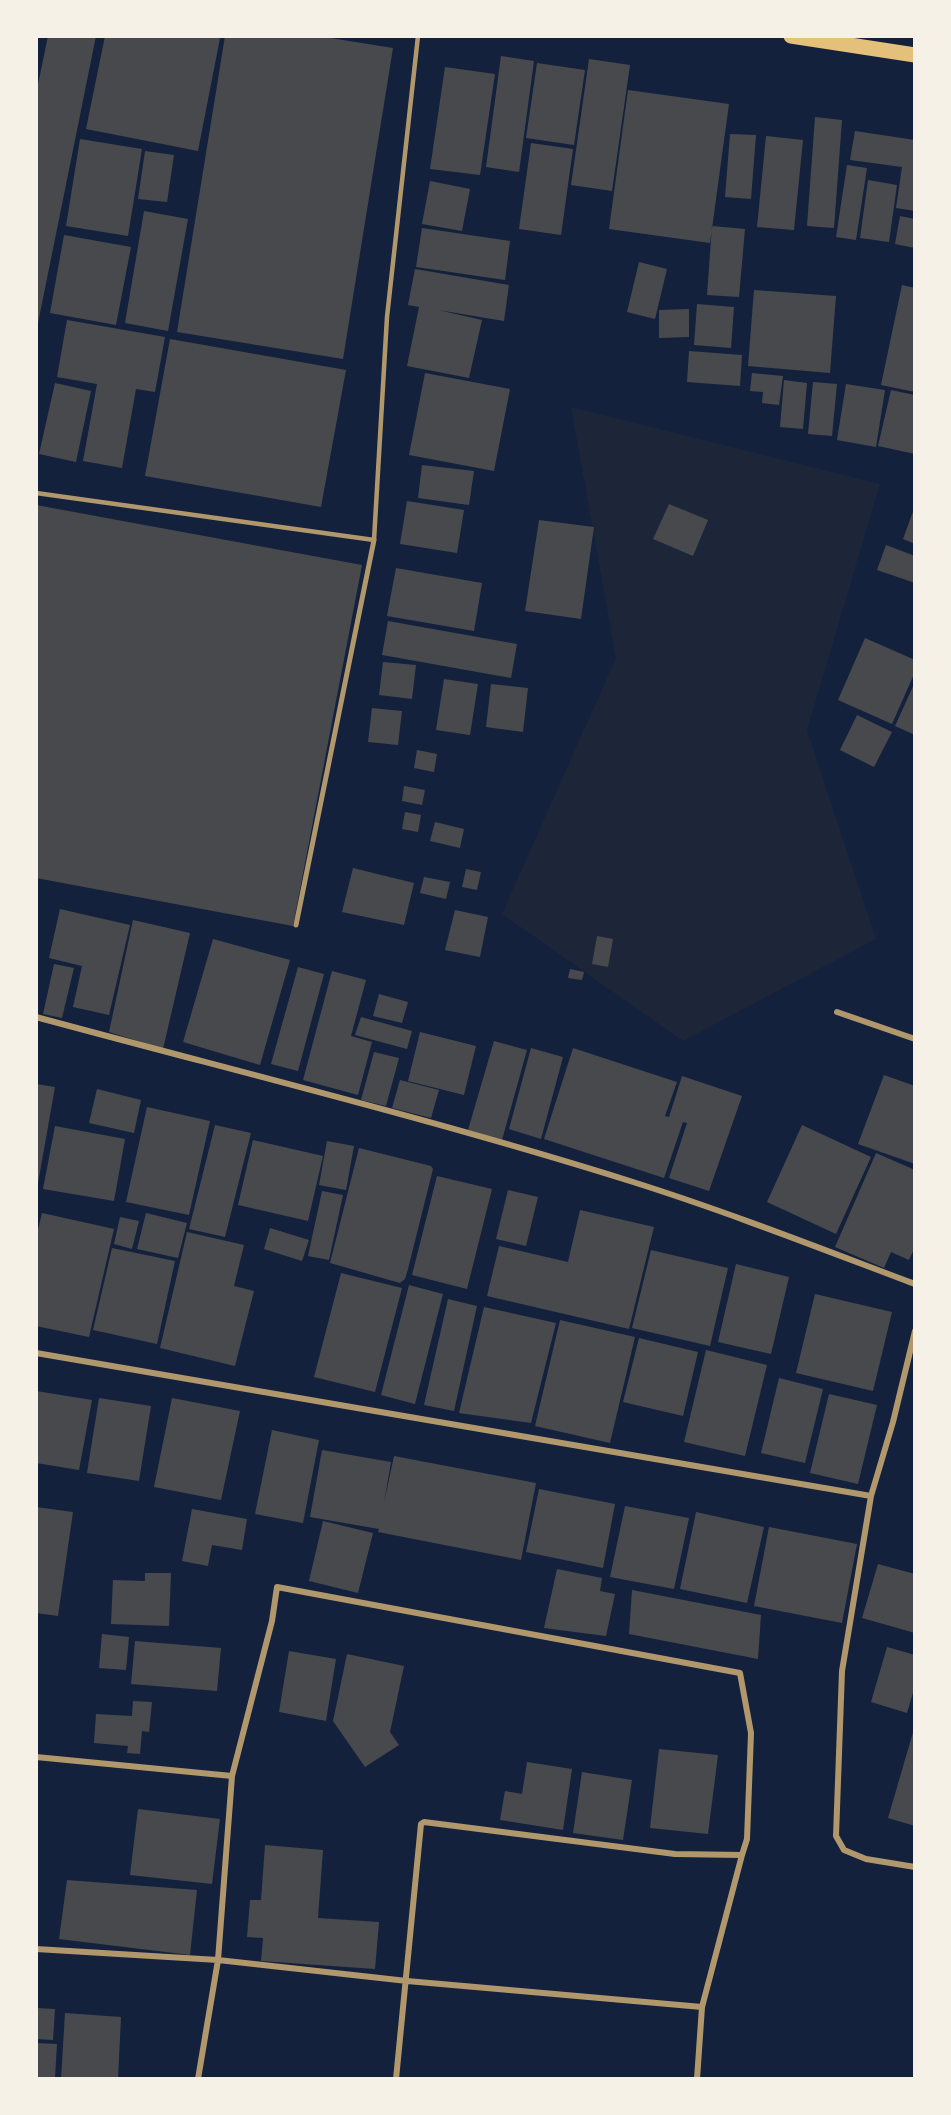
<!DOCTYPE html>
<html>
<head>
<meta charset="utf-8">
<style>
  body { margin:0 }
  #map { position:relative; width:951px; height:2115px; overflow:hidden; background:#14213d; font-family:"Exo 2",sans-serif }
  canvas { display:block }
  .frame { position:absolute; inset:0; border:38px solid #f6f1e7; pointer-events:none }
</style>
</head>
<body>
<div id="map">
<canvas width="951" height="2115"></canvas>
<div class="frame"></div>
</div>
<script>
const c = document.querySelector('canvas').getContext('2d');
c.lineJoin = 'round';
function fill(path, color) { c.fillStyle = color; c.fill(path, 'evenodd'); }
function strokePath(path, color, width, dash) { c.strokeStyle = color; c.lineWidth = width; c.lineCap = dash ? 'butt' : 'round'; c.setLineDash(dash || []); c.stroke(path); }
const green = new Path2D(`
  M 571,407 L 880,484 L 807,730 L 876,939 L 683,1041 L 502,914 L 616,658 Z`);
const building = new Path2D(`
  M 48,36 L 96,36 L 37,328 L 36,94 Z
  M 105,36 L 210,36 L 220,38 L 198,151 L 86,129 Z
  M 225,36 L 318,36 L 393,48 L 343,359 L 177,332 Z
  M 501,56 L 534,61 L 519,172 L 486,167 Z
  M 589,59 L 630,65 L 612,191 L 571,185 Z
  M 537,63 L 585,70 L 574,145 L 526,138 Z
  M 445,67 L 495,74 L 480,175 L 430,169 Z
  M 628,90 L 729,104 L 710,243 L 609,229 Z
  M 815,117 L 842,120 L 834,228 L 807,226 Z
  M 855,131 L 915,140 L 915,211 L 896,208 L 902,167 L 850,160 Z
  M 730,134 L 756,135 L 751,199 L 725,197 Z
  M 766,136 L 803,140 L 794,230 L 757,227 Z
  M 80,139 L 142,149 L 128,236 L 66,226 Z
  M 531,143 L 573,149 L 561,235 L 519,229 Z
  M 145,151 L 174,155 L 167,202 L 138,199 Z
  M 847,165 L 867,168 L 856,240 L 836,237 Z
  M 868,180 L 897,185 L 889,242 L 860,238 Z
  M 430,181 L 470,189 L 462,231 L 422,224 Z
  M 144,211 L 188,219 L 168,331 L 125,323 Z
  M 900,216 L 915,219 L 915,248 L 895,244 Z
  M 712,226 L 745,229 L 739,297 L 707,295 Z
  M 422,228 L 510,241 L 505,280 L 416,267 Z
  M 64,235 L 131,247 L 116,325 L 50,313 Z
  M 639,262 L 667,269 L 655,319 L 627,312 Z
  M 415,269 L 509,285 L 504,321 L 438,310 L 482,320 L 469,378 L 407,366 L 419,307 L 408,305 Z
  M 902,285 L 915,288 L 915,392 L 881,385 Z
  M 754,290 L 836,296 L 830,373 L 748,366 Z
  M 697,304 L 734,307 L 731,348 L 694,345 Z
  M 689,309 L 689,337 L 659,338 L 659,310 Z
  M 67,320 L 165,337 L 155,392 L 136,389 L 122,468 L 83,461 L 97,384 L 57,377 Z
  M 170,339 L 346,370 L 321,507 L 145,476 Z
  M 689,351 L 742,355 L 740,386 L 687,382 Z
  M 425,373 L 510,389 L 494,471 L 409,455 Z
  M 752,373 L 783,376 L 779,405 L 762,403 L 763,392 L 750,391 Z
  M 784,380 L 807,383 L 803,429 L 780,427 Z
  M 813,382 L 837,384 L 832,436 L 808,434 Z
  M 55,383 L 91,391 L 76,462 L 39,454 Z
  M 846,384 L 885,390 L 876,447 L 837,440 Z
  M 891,390 L 915,395 L 915,454 L 878,446 Z
  M 422,465 L 474,471 L 469,505 L 418,498 Z
  M 407,501 L 464,510 L 457,553 L 400,544 Z
  M 669,504 L 708,520 L 693,556 L 653,539 Z
  M 36,505 L 362,565 L 293,926 L 36,878 Z
  M 915,506 L 915,544 L 903,539 Z
  M 539,520 L 594,527 L 581,619 L 525,611 Z
  M 886,545 L 915,556 L 915,583 L 877,570 Z
  M 396,568 L 482,583 L 474,631 L 387,616 Z
  M 388,621 L 517,644 L 511,678 L 382,655 Z
  M 865,638 L 915,660 L 915,672 L 892,724 L 838,700 Z
  M 383,662 L 416,665 L 412,699 L 379,695 Z
  M 444,679 L 478,684 L 470,735 L 436,730 Z
  M 915,682 L 915,735 L 895,726 Z
  M 491,684 L 528,688 L 523,732 L 486,727 Z
  M 372,708 L 402,711 L 398,745 L 368,742 Z
  M 857,715 L 892,732 L 874,767 L 840,750 Z
  M 417,750 L 437,754 L 434,772 L 414,768 Z
  M 404,786 L 425,790 L 422,805 L 402,801 Z
  M 405,812 L 421,815 L 418,832 L 402,829 Z
  M 435,822 L 464,829 L 460,848 L 430,841 Z
  M 353,868 L 414,883 L 404,925 L 342,912 Z
  M 466,869 L 481,872 L 477,890 L 462,887 Z
  M 424,877 L 450,882 L 446,899 L 420,893 Z
  M 60,909 L 130,925 L 109,1015 L 73,1007 L 82,966 L 49,958 Z
  M 455,910 L 488,917 L 480,957 L 445,950 Z
  M 133,920 L 190,933 L 163,1049 L 109,1032 Z
  M 597,936 L 613,939 L 608,967 L 592,964 Z
  M 213,939 L 290,960 L 260,1065 L 183,1042 Z
  M 54,964 L 74,968 L 62,1018 L 43,1014 Z
  M 298,967 L 324,974 L 298,1071 L 271,1064 Z
  M 570,969 L 584,972 L 582,980 L 568,978 Z
  M 332,971 L 366,980 L 351,1036 L 372,1042 L 358,1095 L 303,1080 Z
  M 379,994 L 408,1002 L 402,1023 L 373,1016 Z
  M 361,1017 L 412,1031 L 407,1049 L 355,1035 Z
  M 420,1032 L 476,1046 L 464,1095 L 408,1081 Z
  M 494,1041 L 527,1050 L 502,1140 L 468,1130 Z
  M 531,1048 L 563,1057 L 541,1139 L 509,1129 Z
  M 573,1048 L 677,1082 L 665,1116 L 669,1117 L 682,1076 L 742,1096 L 709,1191 L 669,1178 L 687,1123 L 683,1122 L 664,1178 L 544,1139 Z
  M 374,1052 L 399,1058 L 386,1106 L 361,1100 Z
  M 884,1075 L 915,1086 L 915,1164 L 858,1144 Z
  M 400,1080 L 439,1090 L 431,1118 L 392,1108 Z
  M 36,1084 L 55,1087 L 37,1189 L 36,1189 Z
  M 97,1089 L 141,1100 L 134,1133 L 89,1123 Z
  M 147,1107 L 210,1121 L 189,1215 L 126,1202 Z
  M 215,1125 L 251,1133 L 225,1237 L 189,1229 Z
  M 802,1125 L 871,1157 L 836,1234 L 767,1202 Z
  M 55,1126 L 125,1139 L 114,1201 L 43,1189 Z
  M 253,1140 L 323,1156 L 308,1221 L 238,1205 Z
  M 327,1141 L 354,1146 L 346,1190 L 319,1185 Z
  M 359,1148 L 431,1166 L 433,1169 L 408,1269 L 405,1279 L 400,1283 L 330,1263 Z
  M 876,1153 L 915,1170 L 915,1247 L 909,1260 L 891,1252 L 884,1268 L 835,1247 Z
  M 437,1176 L 492,1189 L 467,1289 L 412,1275 Z
  M 508,1190 L 538,1197 L 526,1246 L 496,1239 Z
  M 322,1191 L 343,1195 L 329,1260 L 308,1256 Z
  M 580,1210 L 654,1227 L 629,1329 L 487,1296 L 499,1246 L 568,1262 Z
  M 42,1213 L 114,1229 L 89,1337 L 36,1326 L 36,1238 Z
  M 146,1213 L 187,1223 L 178,1258 L 137,1249 Z
  M 120,1217 L 139,1221 L 132,1249 L 114,1244 Z
  M 270,1228 L 309,1240 L 302,1261 L 264,1249 Z
  M 187,1232 L 244,1245 L 234,1286 L 254,1291 L 235,1366 L 160,1348 Z
  M 112,1248 L 175,1261 L 157,1344 L 93,1330 Z
  M 651,1250 L 728,1268 L 710,1346 L 632,1328 Z
  M 736,1264 L 789,1277 L 771,1354 L 718,1342 Z
  M 341,1273 L 402,1288 L 375,1392 L 314,1377 Z
  M 409,1285 L 443,1294 L 415,1404 L 381,1395 Z
  M 815,1294 L 892,1312 L 873,1391 L 796,1373 Z
  M 448,1299 L 477,1306 L 454,1411 L 424,1405 Z
  M 484,1307 L 556,1323 L 531,1423 L 459,1413 Z
  M 560,1320 L 635,1337 L 610,1443 L 535,1426 Z
  M 639,1338 L 698,1352 L 683,1416 L 623,1402 Z
  M 706,1350 L 767,1365 L 745,1456 L 684,1442 Z
  M 779,1378 L 823,1389 L 805,1463 L 761,1453 Z
  M 36,1391 L 92,1400 L 79,1470 L 36,1463 Z
  M 829,1394 L 877,1405 L 858,1484 L 810,1473 Z
  M 99,1398 L 151,1406 L 139,1481 L 87,1473 Z
  M 172,1398 L 240,1411 L 221,1500 L 154,1487 Z
  M 272,1430 L 319,1440 L 303,1523 L 255,1514 Z
  M 322,1450 L 391,1462 L 384,1503 L 394,1456 L 536,1483 L 521,1560 L 378,1532 L 379,1529 L 310,1517 Z
  M 539,1489 L 615,1504 L 603,1568 L 526,1552 Z
  M 625,1506 L 689,1518 L 674,1589 L 610,1577 Z
  M 36,1507 L 73,1512 L 58,1616 L 36,1613 Z
  M 192,1509 L 247,1519 L 242,1550 L 212,1545 L 208,1566 L 182,1561 Z
  M 696,1512 L 764,1527 L 747,1603 L 680,1589 Z
  M 323,1521 L 373,1533 L 358,1593 L 309,1581 Z
  M 769,1527 L 857,1544 L 842,1623 L 754,1606 Z
  M 878,1564 L 915,1574 L 915,1633 L 862,1618 Z
  M 557,1569 L 602,1578 L 600,1591 L 615,1594 L 606,1636 L 544,1628 Z
  M 145,1573 L 171,1573 L 169,1626 L 111,1624 L 113,1580 L 145,1581 Z
  M 632,1590 L 761,1615 L 758,1659 L 629,1634 Z
  M 102,1634 L 129,1637 L 126,1670 L 99,1668 Z
  M 135,1641 L 221,1648 L 217,1691 L 131,1684 Z
  M 887,1647 L 915,1655 L 915,1686 L 907,1713 L 871,1702 Z
  M 289,1651 L 336,1659 L 326,1721 L 279,1712 Z
  M 347,1654 L 404,1666 L 390,1732 L 399,1745 L 365,1767 L 333,1721 Z
  M 133,1701 L 152,1702 L 149,1732 L 142,1731 L 140,1754 L 127,1753 L 128,1746 L 94,1743 L 96,1714 L 132,1716 Z
  M 914,1729 L 915,1729 L 915,1826 L 888,1818 Z
  M 659,1749 L 718,1755 L 708,1834 L 650,1828 Z
  M 527,1762 L 572,1769 L 563,1830 L 500,1820 L 505,1791 L 522,1794 Z
  M 582,1772 L 632,1780 L 623,1840 L 573,1833 Z
  M 138,1809 L 220,1819 L 212,1884 L 130,1875 Z
  M 265,1845 L 323,1850 L 318,1918 L 379,1922 L 375,1969 L 261,1961 L 263,1938 L 247,1937 L 250,1900 L 261,1900 Z
  M 67,1880 L 197,1890 L 190,1955 L 59,1939 Z
  M 36,2008 L 55,2009 L 53,2040 L 36,2039 Z
  M 65,2013 L 121,2017 L 118,2079 L 61,2079 Z
  M 36,2043 L 57,2044 L 55,2078 L 36,2077 Z`);
const service = new Path2D(`
  M 36,493 L 374,540 L 387,317 L 418,36`);
const pedestrian = new Path2D(`
  M 296,925 L 374,540`);
const minor = new Path2D(`
  M 837,1012 L 915,1039
  M 36,1017 C 235,1071 436,1120 633,1182 C 728,1212 822,1249 915,1284
  M 915,1331 L 893,1422 L 871,1496 L 842,1671 L 836,1836 L 844,1850 L 866,1859 L 915,1867
  M 36,1353 L 871,1496
  M 36,1757 L 232,1776
  M 36,1949 L 218,1960 L 407,1981 L 702,2007
  M 198,2079 L 218,1960 L 232,1776 L 272,1621 L 277,1587 L 740,1673 L 751,1733 L 747,1839 L 742,1855 L 675,1854 L 424,1822 L 421,1824 L 396,2079
  M 697,2079 L 702,2007 L 742,1855`);
const primary = new Path2D(`
  M 791,36 L 915,55`);
fill(green, '#1d2539');
fill(building, '#48494c');
strokePath(service, '#b1986c', 4.5);
strokePath(pedestrian, '#b1986c', 5);
strokePath(minor, '#b1986c', 6);
strokePath(primary, '#e5c07b', 15);
</script>
</body>
</html>
